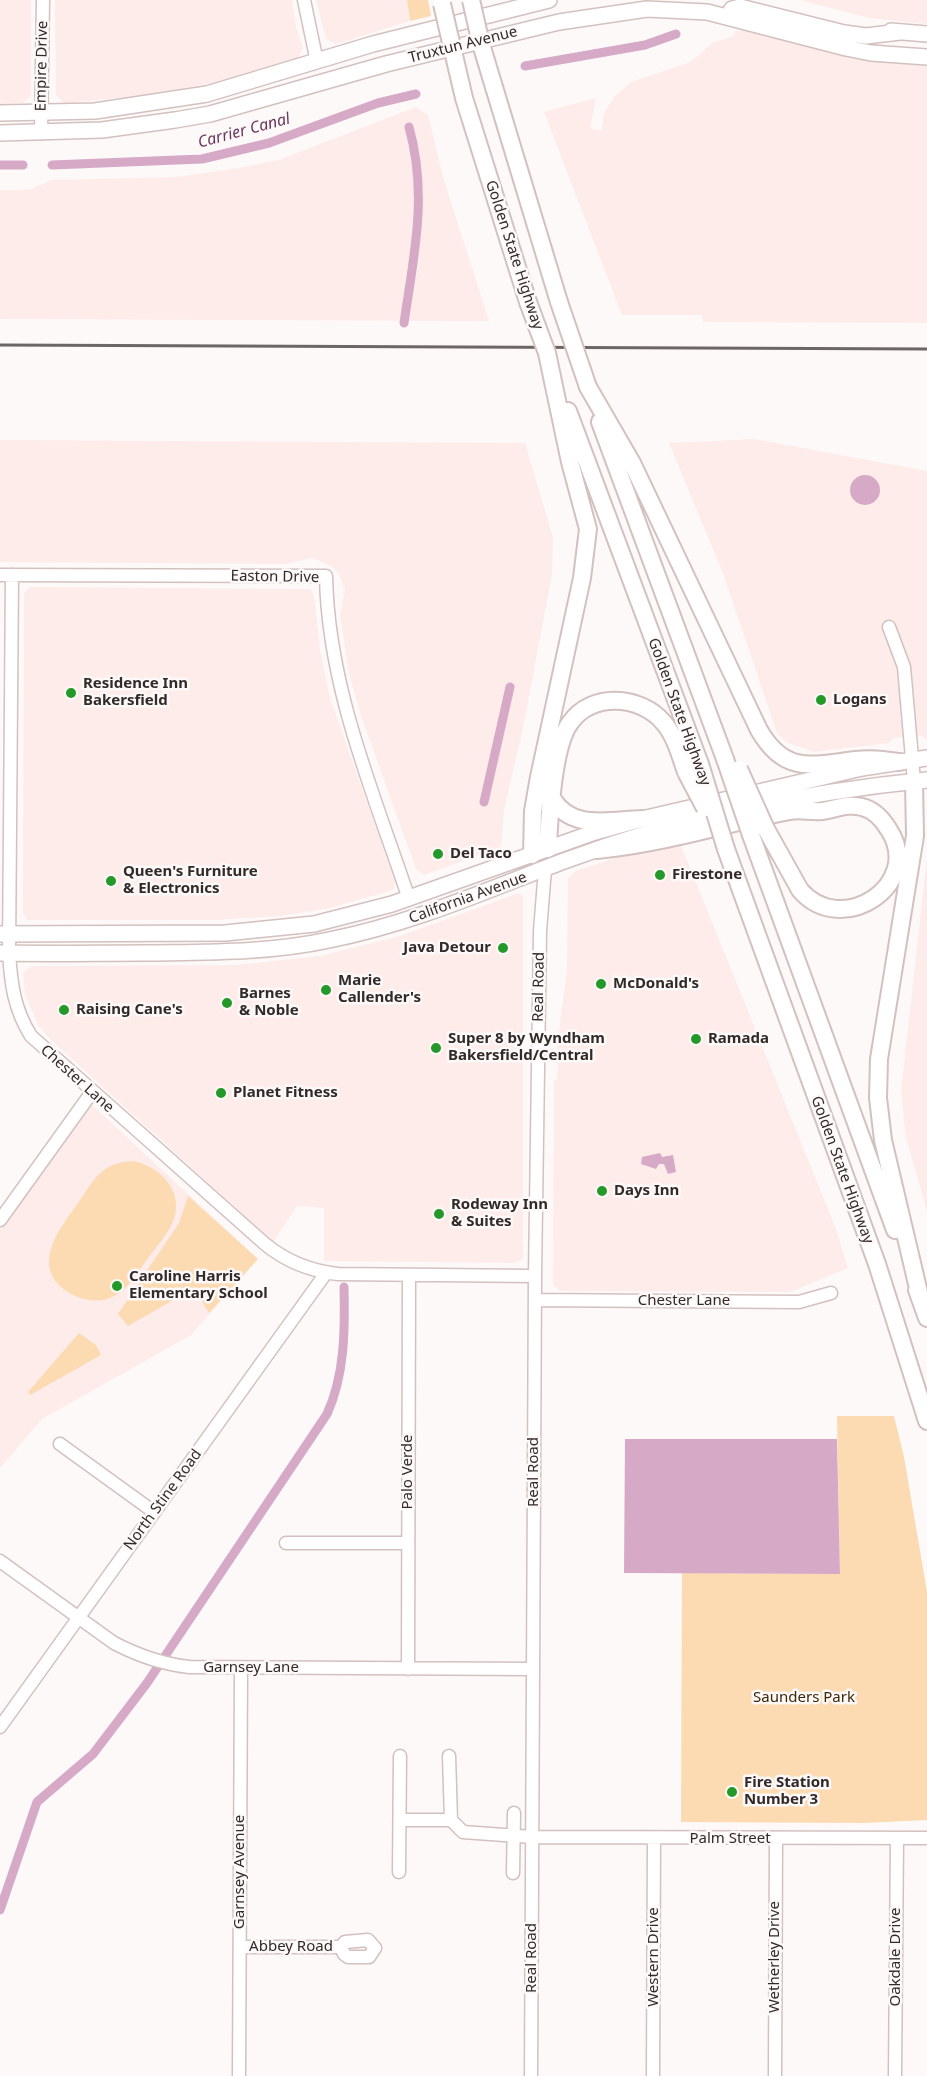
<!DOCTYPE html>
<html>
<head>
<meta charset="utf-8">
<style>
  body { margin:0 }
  canvas { display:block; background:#fdf9f9 }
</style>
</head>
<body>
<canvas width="927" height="2076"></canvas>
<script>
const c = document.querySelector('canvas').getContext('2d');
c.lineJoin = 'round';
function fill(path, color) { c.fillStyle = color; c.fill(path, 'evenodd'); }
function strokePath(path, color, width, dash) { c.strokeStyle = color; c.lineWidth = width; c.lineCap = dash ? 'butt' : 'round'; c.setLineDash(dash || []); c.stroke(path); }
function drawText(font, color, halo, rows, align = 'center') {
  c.font = font + ' "Noto Sans",sans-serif'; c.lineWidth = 5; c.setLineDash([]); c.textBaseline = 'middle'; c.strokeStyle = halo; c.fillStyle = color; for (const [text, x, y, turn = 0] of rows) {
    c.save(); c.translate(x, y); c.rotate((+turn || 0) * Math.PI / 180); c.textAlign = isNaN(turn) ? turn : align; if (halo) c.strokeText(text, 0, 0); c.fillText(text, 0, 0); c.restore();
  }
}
const built = new Path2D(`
  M 0,0 L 31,0 L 31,95 L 23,103 L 0,104 Z
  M 55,0 L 292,0 L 296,27 L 303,48 L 298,58 L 218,82 L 139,96 L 64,103 L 56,95 Z
  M 316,0 L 407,0 L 410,21 L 336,44 L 326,39 Z
  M 800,0 L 927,0 L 927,24 L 870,18 Z
  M 735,31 L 751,31 L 852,58 L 927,66 L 927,323 L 703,322 L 702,315 L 622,315 L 544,112 L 596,98 L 590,129 L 602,130 L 604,113 L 615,96 L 631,82 L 691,62 L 712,43 L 734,36 Z
  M 416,107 L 428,115 L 443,177 L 489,321 L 0,319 L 0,190 L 28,190 L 52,180 L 176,177 L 239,168 L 279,160 Z
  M 754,439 L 927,471 L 927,740 L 920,735 L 893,738 L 889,743 L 814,752 L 786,742 L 777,733 L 723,573 L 669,443 Z
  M 0,440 L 525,443 L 553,538 L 552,574 L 523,728 L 504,810 L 501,847 L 424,875 L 416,869 L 361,716 L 349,673 L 340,615 L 345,590 L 339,574 L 331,566 L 312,558 L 285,564 L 0,562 Z
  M 32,587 L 310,589 L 314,595 L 320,651 L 330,698 L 395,882 L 393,890 L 330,908 L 280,916 L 214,920 L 27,920 L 23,913 L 24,595 L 27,589 Z
  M 680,843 L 836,1229 L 848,1268 L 791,1292 L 560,1291 L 553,1284 L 554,1081 L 557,1078 L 558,1065 L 555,1062 L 567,970 L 568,878 L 576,871 L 618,857 Z
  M 927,858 L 927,1211 L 906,1138 L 901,1090 Z
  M 519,893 L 523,896 L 523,1258 L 515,1263 L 324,1261 L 324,1208 L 297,1206 L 273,1242 L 49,1038 L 38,1025 L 25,994 L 23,973 L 31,966 L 236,965 L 320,956 L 400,936 Z
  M 90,1103 L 258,1259 L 191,1335 L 42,1419 L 0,1468 L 0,1229 Z`);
const green = new Path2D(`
  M 407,0 L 428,0 L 431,16 L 410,21 Z
  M 133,1161 C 162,1167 186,1193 172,1224 C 166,1237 154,1249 146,1261 C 136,1274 127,1291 112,1297 C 100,1303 85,1301 73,1295 C 27,1270 58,1231 78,1203 C 86,1192 94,1176 107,1168 C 115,1163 123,1162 133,1161 Z
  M 188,1196 L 258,1259 L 209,1313 L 194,1288 L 128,1326 L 118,1314 L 179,1223 Z
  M 79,1333 L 96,1345 L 101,1355 L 30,1395 L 28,1392 Z
  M 837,1416 L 894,1416 L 904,1457 L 927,1592 L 927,1820 L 864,1823 L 681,1822 L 682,1573 L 840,1574 Z`);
const water = new Path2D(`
  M850 490a15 15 0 1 1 30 0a15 15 0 1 1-30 0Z
  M 660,1153 L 662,1157 L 673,1155 L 676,1172 L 668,1174 L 664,1164 L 659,1164 L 656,1169 L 641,1164 L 642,1157 Z
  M 625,1439 L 837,1439 L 840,1574 L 624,1573 Z`);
const canal = new Path2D(`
  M 525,66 L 645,45 L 676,34
  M 0,165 L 23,165
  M 52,165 L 202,159 L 269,143 L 378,103 L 416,94
  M 404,323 C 414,254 428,195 409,127
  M 484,802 L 510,687
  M 0,1910 L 37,1802 L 93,1754 L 147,1683 L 327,1414 C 345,1375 345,1329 344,1287`);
const minor = new Path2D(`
  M 304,0 L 317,62
  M 41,133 L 43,0
  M 0,575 L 326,576 C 328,688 374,794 409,899
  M 12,575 L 9,953 C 11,984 14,1009 31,1036 L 265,1244 C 287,1262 310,1271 338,1274 L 535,1276
  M 889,627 L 904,667 L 914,781
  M 0,1220 L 92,1092
  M 535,1300 L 799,1302 L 831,1293
  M 60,1444 L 154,1512
  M 286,1543 L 408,1543
  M 0,1561 L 114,1643 C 139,1656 162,1664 189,1667 L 533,1669
  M 408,1669 L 409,1275
  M 0,1727 L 326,1273
  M 449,1756 L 451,1820 L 463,1832 L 532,1837 L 927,1838
  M 400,1820 L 451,1820
  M 399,1872 L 400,1756
  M 513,1873 L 514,1813
  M 240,1947 L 341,1947 L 345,1942 L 368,1940 L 375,1948 L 369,1957 L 348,1957 L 344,1954 L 341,1947
  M 239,2076 L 241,1668
  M 531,2076 L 535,1276 L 540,931 L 545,869
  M 653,2076 L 654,1838
  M 775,2076 L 776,1839
  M 895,2076 L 897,1838`);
const major = new Path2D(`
  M 728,16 L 732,9 L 740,7 L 844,33 L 866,36 L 900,32
  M 891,31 L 927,34
  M 0,113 L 95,111 L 207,94 L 373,44 L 549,0
  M 0,133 L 102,130 L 175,120 L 210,114 L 386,64 L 559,22 L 647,9 L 707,12 L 846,48 L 871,53 L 927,57
  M 0,934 L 225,933 L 314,924 L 392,904 L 595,832 L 642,819 L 862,768 L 927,758
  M 0,953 C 49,954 99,953 148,953 C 209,952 269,953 329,940 C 411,924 487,890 564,861 C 680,818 804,792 927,780`);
const highway = new Path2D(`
  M 481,44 L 559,302
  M 453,51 L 464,98 L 528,302
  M 588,387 L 632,463 L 759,730 C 785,775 812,765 856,760 C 871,758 884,760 899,762
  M 568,411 L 700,764
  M 600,422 L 725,759
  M 914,781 L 915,836 L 879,1059 L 878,1098 L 883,1140 L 921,1301
  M 552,798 C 571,831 609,820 642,819
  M 751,835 L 895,1230
  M 548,849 C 549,819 553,746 570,723 C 591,692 640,695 663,722 C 675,735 680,755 686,772
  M 726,849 L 877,1264 L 927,1421
  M 597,850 C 663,844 725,823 790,811 C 800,809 811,812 822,811 C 836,809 848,803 862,807 C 875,810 883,820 889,830 C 924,884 842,939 800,890 L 766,829
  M 532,855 L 533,811 L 539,777 L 582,578 L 588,529 L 570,462 L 547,353
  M 917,1290 L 927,1318`);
const rail = new Path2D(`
  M 0,345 L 927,349`);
const highwayBridge = new Path2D(`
  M 471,0 L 481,44
  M 442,4 L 453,51
  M 528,302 L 547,353
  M 559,302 L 588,387
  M 725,759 L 751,835
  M 700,764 L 726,849
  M 739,769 L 766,829
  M 686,772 L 705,808`);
const markers = [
  [71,693,6,"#249929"],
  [821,700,6,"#249929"],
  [438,854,6,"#249929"],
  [660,875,6,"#249929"],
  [111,881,6,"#249929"],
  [503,948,6,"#249929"],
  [601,984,6,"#249929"],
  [326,990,6,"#249929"],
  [227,1003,6,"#249929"],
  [64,1010,6,"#249929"],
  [696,1039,6,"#249929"],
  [436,1048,6,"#249929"],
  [221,1093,6,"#249929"],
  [602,1191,6,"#249929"],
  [439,1214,6,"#249929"],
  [117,1286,6,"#249929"],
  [732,1792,6,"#249929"]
];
const streetNames = [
  ["Truxtun Avenue",463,45,-14],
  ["Empire Drive",42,66,-89],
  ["Golden State Highway",514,255,72],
  ["Easton Drive",275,577,1],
  ["Golden State Highway",679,712,70],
  ["California Avenue",468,898,-20],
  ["Real Road",539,987,-89],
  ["Chester Lane",77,1079,42],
  ["Golden State Highway",842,1170,70],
  ["Chester Lane",684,1301],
  ["Palo Verde",408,1472,-90],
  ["Real Road",534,1472,-90],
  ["North Stine Road",163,1500,-54],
  ["Garnsey Lane",251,1668],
  ["Palm Street",730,1839],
  ["Garnsey Avenue",240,1872,-90],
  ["Abbey Road",291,1947],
  ["Western Drive",654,1957,-90],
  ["Wetherley Drive",775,1957,-90],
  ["Oakdale Drive",896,1957,-90],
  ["Real Road",532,1958,-90]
];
const poiNames = [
  ["Residence Inn",83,684],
  ["Bakersfield",83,701],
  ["Logans",833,700],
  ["Del Taco",450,854],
  ["Queen's Furniture",123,872],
  ["& Electronics",123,889],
  ["Firestone",672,875],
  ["Java Detour",491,948,"right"],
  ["Marie",338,981],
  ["Callender's",338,998],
  ["McDonald's",613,984],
  ["Barnes",239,994],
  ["& Noble",239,1011],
  ["Raising Cane's",76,1010],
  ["Super 8 by Wyndham",448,1039],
  ["Bakersfield/Central",448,1056],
  ["Ramada",708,1039],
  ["Planet Fitness",233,1093],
  ["Days Inn",614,1191],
  ["Rodeway Inn",451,1205],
  ["& Suites",451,1222],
  ["Caroline Harris",129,1277],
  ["Elementary School",129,1294],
  ["Fire Station",744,1783],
  ["Number 3",744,1800]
];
const parkNames = [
  ["Saunders Park",804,1698]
];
const waterNames = [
  ["Carrier Canal",244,131,-15]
];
fill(built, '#fdecea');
fill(green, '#fcdbb2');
fill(water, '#d6aac7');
strokePath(canal, '#d6aac7', 9);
strokePath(minor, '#d3c1bf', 15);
strokePath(major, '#d3c1bf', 18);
strokePath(highway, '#d3c1bf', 20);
strokePath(minor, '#fff', 12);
strokePath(major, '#fff', 15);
strokePath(highway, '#fff', 16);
strokePath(rail, '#6c6666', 3);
strokePath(highwayBridge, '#d3c1bf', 20, []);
strokePath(highwayBridge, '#fff', 16);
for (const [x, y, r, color] of markers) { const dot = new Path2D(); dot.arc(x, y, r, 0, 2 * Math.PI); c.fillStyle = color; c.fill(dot); strokePath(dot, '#fdf9f9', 2); }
drawText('15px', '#312a29', '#fdf9f9', streetNames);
drawText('bold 15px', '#312a29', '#fdf9f9', poiNames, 'left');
drawText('15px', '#3c2604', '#fdf9f9', parkNames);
drawText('italic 16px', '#6c355d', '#fdf9f9', waterNames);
</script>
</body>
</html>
